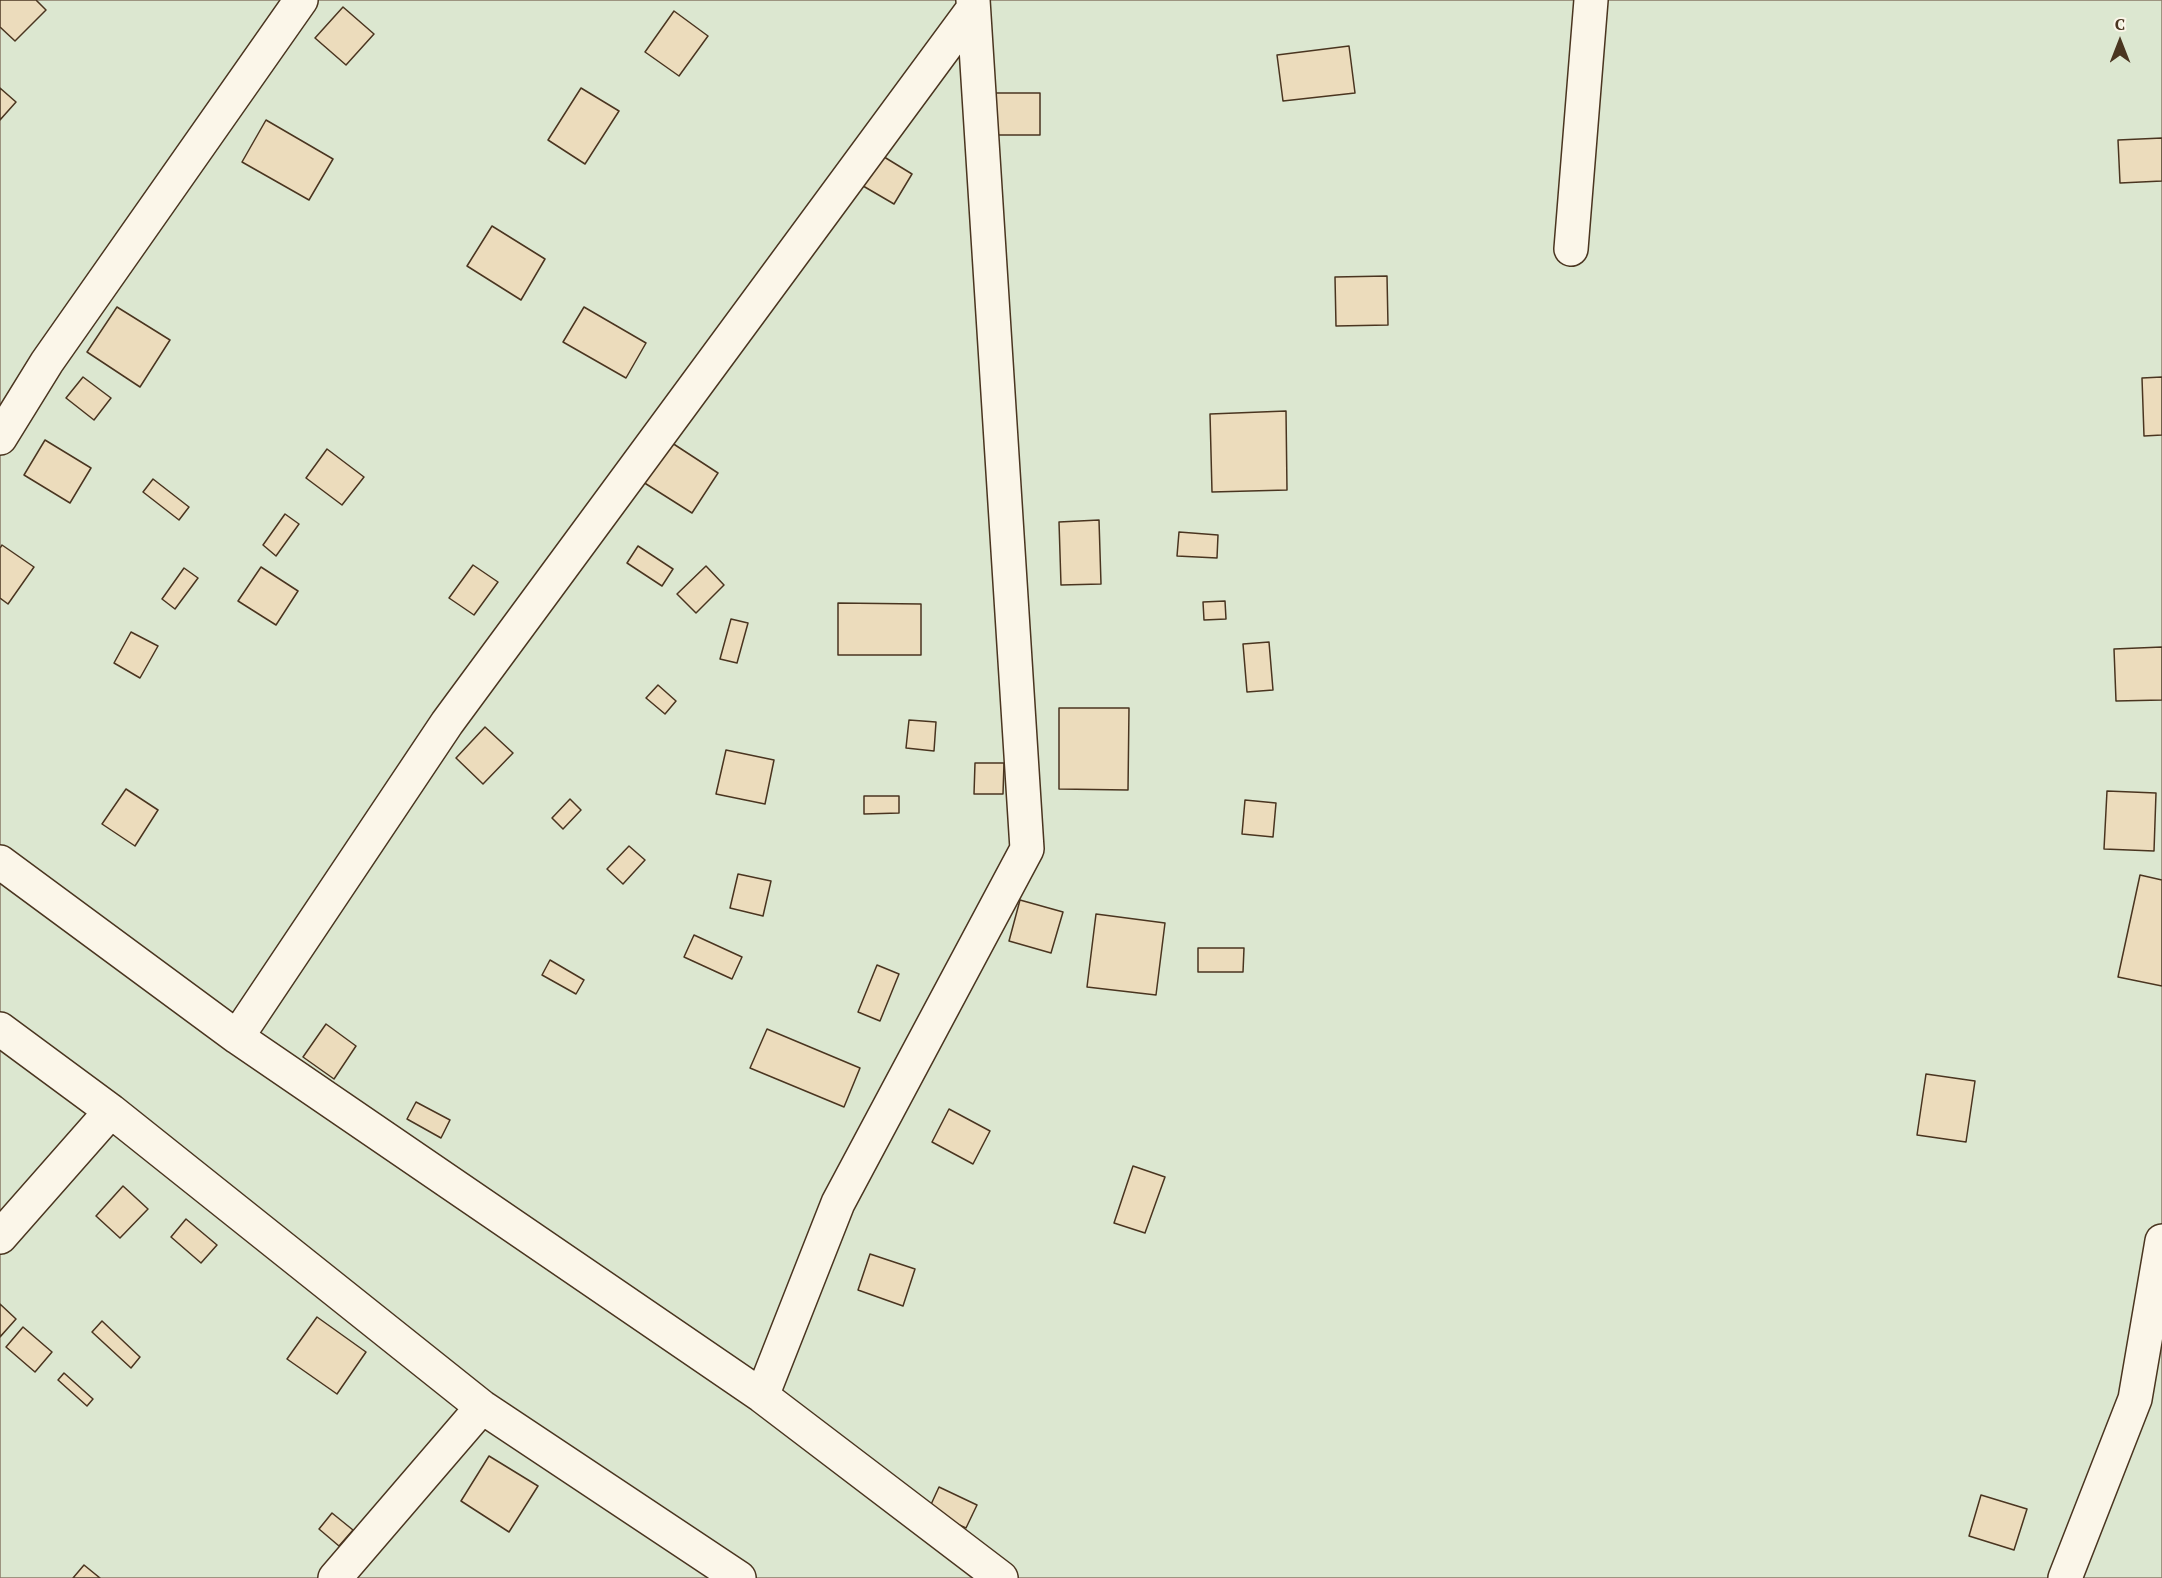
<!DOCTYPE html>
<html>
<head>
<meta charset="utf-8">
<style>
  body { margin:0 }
  #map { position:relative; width:2162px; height:1578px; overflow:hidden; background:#fbf6e9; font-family:"PT Serif",serif }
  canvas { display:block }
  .north { position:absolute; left:2090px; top:12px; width:60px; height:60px; -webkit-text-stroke:4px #fbf6e9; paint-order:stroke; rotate:0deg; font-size:16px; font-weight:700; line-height:24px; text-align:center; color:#4a3520 }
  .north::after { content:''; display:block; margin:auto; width:21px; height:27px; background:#4a3520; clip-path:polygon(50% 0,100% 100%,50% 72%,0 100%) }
</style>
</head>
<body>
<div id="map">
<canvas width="2162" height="1578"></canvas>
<div class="north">С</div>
</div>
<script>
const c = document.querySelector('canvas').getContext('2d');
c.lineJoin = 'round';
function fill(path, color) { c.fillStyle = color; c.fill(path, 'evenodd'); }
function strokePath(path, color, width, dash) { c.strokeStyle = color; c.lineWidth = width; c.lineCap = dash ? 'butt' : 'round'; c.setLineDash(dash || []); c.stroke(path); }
const green = new Path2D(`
  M 0,0 L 2162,0 L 2162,1578 L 0,1578 Z`);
const building = new Path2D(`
  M 0,0 L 36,0 L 46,10 L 15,41 L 0,27 Z
  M 343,7 L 374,34 L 346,65 L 315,38 Z
  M 674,11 L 708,36 L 679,76 L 645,52 Z
  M 1349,46 L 1355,93 L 1283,101 L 1277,55 Z
  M 0,88 L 16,102 L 0,120 Z
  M 581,88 L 619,111 L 585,164 L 548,140 Z
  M 992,93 L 1040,93 L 1040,135 L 992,135 Z
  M 266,120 L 333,159 L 309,200 L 242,162 Z
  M 2162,138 L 2162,181 L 2120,183 L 2118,140 Z
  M 876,152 L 912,174 L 894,204 L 858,183 Z
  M 492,226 L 545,259 L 521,300 L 467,266 Z
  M 1387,276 L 1388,325 L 1336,326 L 1335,277 Z
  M 117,307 L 170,340 L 140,387 L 87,352 Z
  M 584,307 L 646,343 L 626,378 L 563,342 Z
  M 83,377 L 111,398 L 94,420 L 66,398 Z
  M 2162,377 L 2162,435 L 2144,436 L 2142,378 Z
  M 1286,411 L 1287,490 L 1212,492 L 1210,414 Z
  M 45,440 L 91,468 L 70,503 L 24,475 Z
  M 669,441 L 718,473 L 692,513 L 643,482 Z
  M 327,449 L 364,477 L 342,505 L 306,478 Z
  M 153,479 L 189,507 L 179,520 L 143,492 Z
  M 285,514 L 299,524 L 276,556 L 263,545 Z
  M 1099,520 L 1101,584 L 1061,585 L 1059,522 Z
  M 1179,532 L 1218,535 L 1217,558 L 1177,556 Z
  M 2,545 L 34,567 L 8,604 L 0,598 L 0,548 Z
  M 638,546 L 673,569 L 662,586 L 627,563 Z
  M 473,565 L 498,582 L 474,615 L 449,598 Z
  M 706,566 L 724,585 L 696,613 L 677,594 Z
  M 261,567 L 298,591 L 276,625 L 238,601 Z
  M 184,568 L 198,578 L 175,609 L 162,599 Z
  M 1225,601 L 1226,619 L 1204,620 L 1203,602 Z
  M 838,603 L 921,604 L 921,655 L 838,655 Z
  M 731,619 L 748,623 L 737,663 L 720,659 Z
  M 131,632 L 158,646 L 140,678 L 114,663 Z
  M 1269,642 L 1273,690 L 1247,692 L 1243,644 Z
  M 2162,647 L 2162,700 L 2116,701 L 2114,649 Z
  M 658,685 L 676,701 L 665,714 L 646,698 Z
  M 1059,708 L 1129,708 L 1128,790 L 1059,789 Z
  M 909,720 L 936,722 L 934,751 L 906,748 Z
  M 485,727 L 513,753 L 483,784 L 456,758 Z
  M 726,750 L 774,760 L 765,804 L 716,794 Z
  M 975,763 L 1004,763 L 1003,794 L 974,794 Z
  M 126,789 L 158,810 L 135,846 L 102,824 Z
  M 2107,791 L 2156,793 L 2154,851 L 2104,849 Z
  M 864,796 L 899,796 L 899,813 L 864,814 Z
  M 570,799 L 581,810 L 563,829 L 552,818 Z
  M 1245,800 L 1276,803 L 1273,837 L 1242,834 Z
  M 629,846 L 645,860 L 623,884 L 607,869 Z
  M 738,874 L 771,881 L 763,916 L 730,908 Z
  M 2140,875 L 2162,880 L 2162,986 L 2118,977 Z
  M 1020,900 L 1063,912 L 1051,953 L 1009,941 Z
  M 1096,914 L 1165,923 L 1156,995 L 1087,987 Z
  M 694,935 L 742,957 L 732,979 L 684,957 Z
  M 1198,948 L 1244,948 L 1243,972 L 1198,972 Z
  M 550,960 L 584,980 L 576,994 L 542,975 Z
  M 877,965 L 899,974 L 880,1021 L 858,1012 Z
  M 326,1024 L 356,1046 L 334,1079 L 303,1057 Z
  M 767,1029 L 860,1068 L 844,1107 L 750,1068 Z
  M 1926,1074 L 1975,1081 L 1966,1142 L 1917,1135 Z
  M 416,1102 L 450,1120 L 441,1138 L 407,1119 Z
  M 949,1109 L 990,1131 L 973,1164 L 932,1142 Z
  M 1133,1166 L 1165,1177 L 1145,1233 L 1114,1223 Z
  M 123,1186 L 148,1209 L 120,1238 L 96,1216 Z
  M 186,1219 L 217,1245 L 201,1263 L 171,1237 Z
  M 870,1254 L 915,1269 L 903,1306 L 858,1290 Z
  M 0,1304 L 16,1319 L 0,1337 Z
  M 317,1317 L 366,1352 L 337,1394 L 287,1359 Z
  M 102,1321 L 140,1357 L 131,1368 L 92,1332 Z
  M 23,1327 L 52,1352 L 35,1372 L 6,1347 Z
  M 64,1373 L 93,1399 L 87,1406 L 58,1380 Z
  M 489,1456 L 538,1486 L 509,1532 L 461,1501 Z
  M 939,1487 L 977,1505 L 966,1528 L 928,1511 Z
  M 1981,1495 L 2027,1509 L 2014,1550 L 1969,1536 Z
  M 332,1513 L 353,1530 L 339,1546 L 319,1529 Z
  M 84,1565 L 100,1578 L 73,1578 Z`);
const minor = new Path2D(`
  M 1571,249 L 1591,0
  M 0,438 L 47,362 L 301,0
  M 0,862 L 237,1037 L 762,1396 L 1001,1578
  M 0,1029 L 111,1111 L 482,1407 L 739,1578
  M 237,1037 L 447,723 L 973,9
  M 0,1237 L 111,1111
  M 762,1396 L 838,1203 L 1027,849 L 973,0
  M 335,1578 L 482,1407
  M 2065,1578 L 2135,1399 L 2162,1241`);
fill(green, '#dce7d0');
strokePath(green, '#887966', 1.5);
fill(building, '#ecdcbc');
strokePath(building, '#4a3520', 1.5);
strokePath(minor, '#4a3520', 36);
strokePath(minor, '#fbf6e9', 33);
</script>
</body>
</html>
